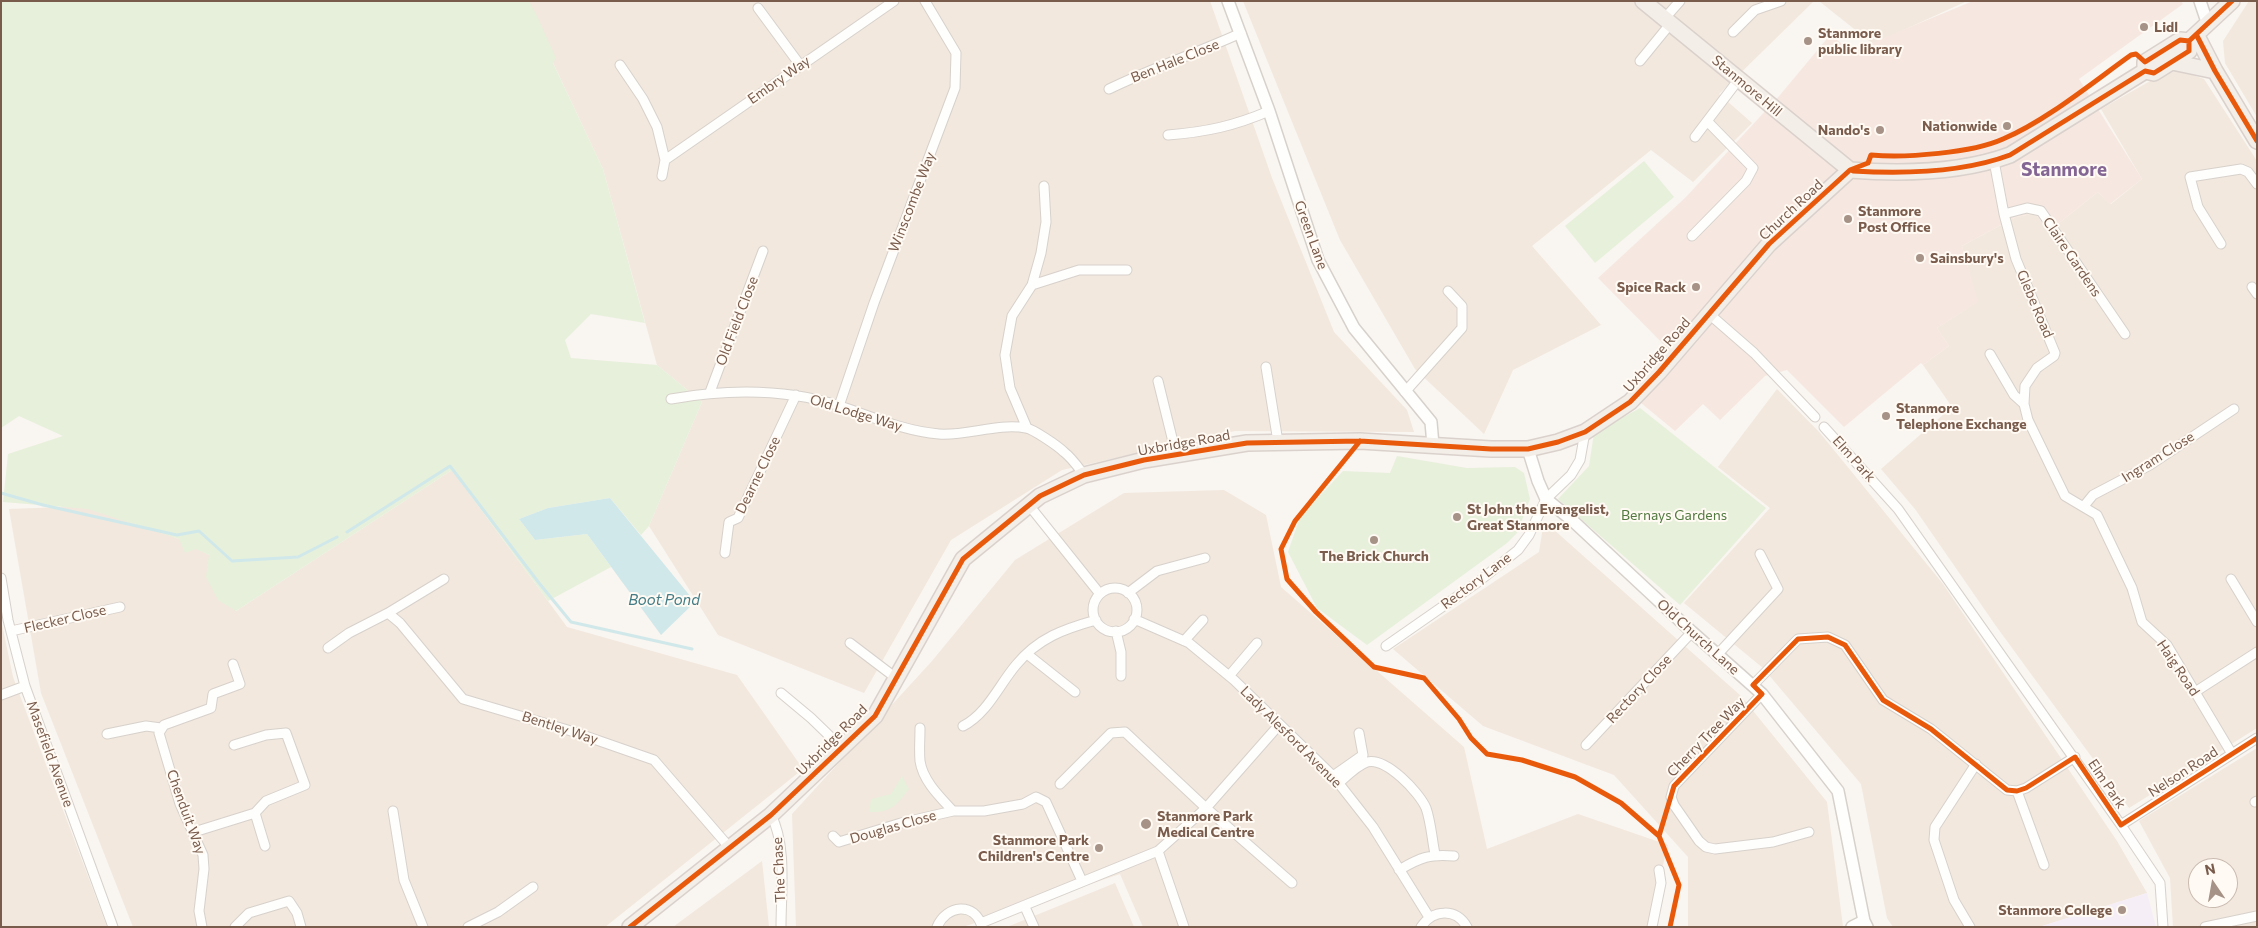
<!DOCTYPE html>
<html>
<head>
<meta charset="utf-8">
<style>
  body { margin:0 }
  #map { position:relative; width:2258px; height:928px; overflow:hidden; background:#f9f5f0; font-family:Commissioner,sans-serif }
  canvas { display:block }
  .frame { position:absolute; inset:0; border:2px solid #7a5c4d; pointer-events:none }
  .north { position:absolute; left:2188px; top:858px; width:50px; height:50px; box-sizing:border-box; background:#fffaf3; border:1px solid #cabbb1; border-radius:50%; rotate:348deg; font-size:14px; font-weight:700; line-height:20px; text-align:center; color:#7a5c4d }
  .north::after { content:''; display:block; margin:auto; width:18px; height:22px; background:#a69286; clip-path:polygon(50% 0,100% 100%,50% 72%,0 100%) }
</style>
</head>
<body>
<div id="map">
<canvas width="2258" height="928"></canvas>
<div class="frame"></div>
<div class="north">N</div>
</div>
<script>
const c = document.querySelector('canvas').getContext('2d');
c.lineJoin = 'round';
function fill(path, color) { c.fillStyle = color; c.fill(path, 'evenodd'); }
function strokePath(path, color, width, dash) { c.strokeStyle = color; c.lineWidth = width; c.lineCap = dash ? 'butt' : 'round'; c.setLineDash(dash || []); c.stroke(path); }
function drawText(font, color, halo, rows, align = 'center') {
  c.font = font + ' Commissioner,sans-serif'; c.lineWidth = 4; c.setLineDash([]); c.textBaseline = 'middle'; c.strokeStyle = halo; c.fillStyle = color; for (const [text, x, y, turn = 0] of rows) {
    c.save(); c.translate(x, y); c.rotate((+turn || 0) * Math.PI / 180); c.textAlign = isNaN(turn) ? turn : align; if (halo) c.strokeText(text, 0, 0); c.fillText(text, 0, 0); c.restore();
  }
}
const residential = new Path2D(`
  M 524,1 L 1210,1 L 1272,178 L 1334,332 L 1407,410 L 1414,432 L 1235,431 L 1062,470 L 951,540 L 864,693 L 718,635 L 649,526 L 702,402 L 657,365 L 603,169 Z
  M 1243,1 L 1814,1 L 1719,94 L 1752,123 L 1693,182 L 1651,150 L 1532,246 L 1601,325 L 1513,370 L 1484,434 L 1415,369 L 1340,240 Z
  M 1819,1 L 1967,1 L 1873,44 Z
  M 2249,1 L 2257,1 L 2257,117 L 2225,63 L 2223,41 Z
  M 2173,68 L 2204,79 L 2257,161 L 2257,728 L 2129,808 L 1996,626 L 1915,509 L 1881,469 L 1952,407 L 1923,365 L 1949,346 L 1937,328 L 1977,302 L 1962,246 L 2016,217 L 2032,214 L 2037,216 L 2049,231 L 2098,192 L 2111,204 L 2142,179 L 2101,109 Z
  M 1777,389 L 1820,433 L 1943,584 L 2117,841 L 2147,893 L 2039,927 L 1893,927 L 1887,918 L 1861,784 L 1763,668 L 1684,603 L 1770,508 L 1718,467 Z
  M 452,470 L 567,627 L 737,675 L 803,769 L 605,927 L 133,927 L 41,693 L 9,509 L 91,506 L 179,539 L 209,555 L 236,611 Z
  M 1224,490 L 1266,515 L 1281,587 L 1464,747 L 1487,849 L 1578,814 L 1668,845 L 1647,927 L 1143,927 L 1120,874 L 963,927 L 796,927 L 792,814 L 932,661 L 1015,560 L 1124,493 Z
  M 1544,521 L 1741,696 L 1827,802 L 1843,927 L 1688,927 L 1688,857 L 1614,775 L 1483,726 L 1393,649 L 1539,552 Z
  M 1,620 L 13,677 L 107,927 L 1,927 Z
  M 2257,748 L 2257,927 L 2173,927 L 2170,878 L 2139,821 ZM 2198,868 L 2228,868 L 2228,898 L 2198,898 Z
  M 762,861 L 769,927 L 673,927 Z
  M 1115,883 L 1134,927 L 1007,927 Z`);
const commercial = new Path2D(`
  M 1973,1 L 2181,1 L 2183,4 L 2079,79 L 2142,179 L 2110,204 L 2098,192 L 2049,231 L 2037,216 L 2032,214 L 2016,217 L 1962,246 L 1978,302 L 1937,328 L 1949,346 L 1923,365 L 1921,363 L 1844,427 L 1787,370 L 1765,376 L 1720,420 L 1703,404 L 1675,431 L 1641,403 L 1678,359 L 1598,278 L 1686,197 L 1780,95 L 1830,35 L 1852,51 Z`);
const education = new Path2D(`
  M 2147,893 L 2156,927 L 2039,927 Z`);
const green = new Path2D(`
  M 1,1 L 529,1 L 537,16 L 556,58 L 553,63 L 603,169 L 645,323 L 591,314 L 565,340 L 571,358 L 657,365 L 702,402 L 649,526 L 641,535 L 610,498 L 548,508 L 519,519 L 535,540 L 587,534 L 611,567 L 548,601 L 452,470 L 236,611 L 218,600 L 206,577 L 209,555 L 196,549 L 185,553 L 179,539 L 88,509 L 3,502 L 8,454 L 63,436 L 19,416 L 1,428 Z
  M 1644,161 L 1674,197 L 1595,263 L 1565,226 Z
  M 1640,408 L 1766,508 L 1680,605 L 1558,499 L 1589,466 L 1594,433 Z
  M 1397,456 L 1467,468 L 1515,467 L 1524,473 L 1530,499 L 1517,533 L 1507,543 L 1367,645 L 1317,608 L 1288,552 L 1300,517 L 1343,471 L 1390,473 Z
  M 902,776 L 909,789 C 897,805 891,813 869,812 L 871,799 L 891,794 Z`);
const water = new Path2D(`
  M 610,498 L 695,602 L 661,635 L 587,534 L 535,540 L 519,519 L 548,508 Z`);
const stream = new Path2D(`
  M 1,493 L 43,505 L 177,535 L 199,531 L 232,561 L 298,557 L 337,537
  M 347,532 L 450,466 L 539,583 L 571,622 L 692,649`);
const minor = new Path2D(`
  M 758,8 L 800,65
  M 1665,18 L 1680,1
  M 1733,32 L 1755,10 L 1781,1
  M 1640,61 L 1671,23
  M 620,65 L 643,99 L 657,127 L 665,160 L 894,1
  M 1109,89 C 1152,68 1197,53 1241,33
  M 1168,135 C 1206,132 1234,126 1269,111
  M 1695,137 L 1739,79
  M 1994,161 L 2004,214 L 2016,259 L 2055,353 L 2054,356 L 2037,368 L 2025,386 L 2024,404 L 2028,420 L 2065,496 L 2097,515 L 2132,588 L 2142,622 L 2167,645 L 2232,754
  M 662,176 L 665,160
  M 2004,214 L 2027,208 L 2041,211 L 2125,334
  M 1692,236 L 1746,181 L 1753,168 L 1708,122
  M 2221,244 L 2198,207 L 2190,177 L 2241,169 L 2248,172 L 2257,184
  M 1032,285 L 1079,270 L 1127,270
  M 2252,287 L 2257,294
  M 1708,313 L 1754,353 L 1815,417
  M 1990,354 L 2014,395 L 2024,404
  M 1266,367 L 1278,442
  M 1158,381 L 1176,454
  M 710,392 L 763,251
  M 1405,392 L 1462,328 L 1462,306 L 1448,291
  M 671,399 C 728,389 784,388 840,406 C 873,417 904,431 939,434 C 967,436 997,423 1026,428 C 1033,429 1058,446 1064,452 C 1072,458 1078,467 1084,475
  M 839,406 L 874,303 L 955,88 L 956,53 L 925,1
  M 1824,427 L 1898,509 L 2121,825 L 2160,883 L 2163,927
  M 1027,428 L 1010,388 L 1005,355 L 1012,316 L 1032,285 L 1041,253 L 1046,222 L 1044,186
  M 1028,504 L 1100,594
  M 2084,506 L 2093,495 L 2150,465 L 2234,409
  M 725,553 L 729,522 L 738,518 L 796,395
  M 1,578 L 8,620 L 25,686 L 113,927
  M 2231,579 L 2257,622
  M1093 610a22 22 0 1 1 44 0a22 22 0 1 1-44 0Z
  M 1128,593 L 1157,571 L 1205,558
  M 388,613 L 444,579
  M 1134,619 L 1189,643 L 1234,680 L 1333,776 L 1373,827 L 1429,917
  M 11,631 L 120,607
  M 1116,631 L 1121,652 L 1121,676
  M 1184,641 L 1203,620
  M 850,643 L 896,678
  M 1386,646 L 1478,582 L 1518,550 L 1529,535 L 1546,499 L 1571,475 L 1580,460 L 1585,432
  M 328,648 L 349,633 L 388,613 L 400,623 L 463,699 L 571,731 L 654,760 L 730,848
  M 1027,654 L 1075,692
  M 1717,655 L 1778,589 L 1760,554
  M 1229,676 L 1257,643
  M 1753,685 L 1798,639 L 1828,637 L 1845,645 L 1883,700 L 1931,729 L 2007,790 L 2017,791 L 2026,788 L 2075,757
  M 2195,692 L 2257,652
  M 781,693 L 811,718 L 842,748
  M 1762,694 L 1674,786 L 1671,797 L 1674,805 L 1699,841 L 1706,847 L 1715,849 L 1773,842 L 1809,832
  M 1,695 L 25,686
  M 963,726 C 987,714 999,685 1016,665 C 1038,638 1064,629 1096,620
  M 920,728 C 920,739 919,750 920,761 C 923,781 940,797 953,811
  M 107,734 L 146,726 L 161,728
  M 1586,745 L 1692,632
  M 1333,776 L 1363,755 L 1359,733
  M 1339,783 C 1347,776 1356,766 1367,762 C 1386,757 1419,792 1426,808 C 1431,822 1432,840 1435,854
  M 1060,784 L 1111,733 L 1125,732 L 1206,808 L 1292,883
  M 2017,791 L 2044,865
  M 2255,802 L 2257,801
  M 393,811 L 404,880 L 423,927
  M 255,813 L 265,846
  M 771,815 C 787,845 781,893 781,927
  M 2121,825 L 2257,738
  M 194,832 L 255,813 L 266,801 L 305,785 L 286,733 L 266,735 L 234,745
  M 833,836 L 839,842 L 901,823 L 953,811 L 984,811 L 1023,804 L 1036,797 L 1046,802 L 1082,881
  M 1158,851 L 1184,927
  M 1399,870 C 1421,857 1430,854 1454,856
  M 1025,907 L 1034,927
  M 981,923 L 1158,851 L 1206,808 L 1279,725
  M 202,927 L 199,911 L 204,869 L 203,855 L 180,804 L 159,733 L 164,725 L 211,708 L 213,694 L 240,684 L 233,664
  M 235,927 L 249,913 L 289,901 L 297,913 L 301,927
  M 468,927 L 498,912 L 533,887
  M 937,927 C 946,905 975,901 982,927
  M 1421,927 C 1433,909 1456,908 1467,927
  M 1652,927 L 1661,883 L 1659,870
  M 1970,927 L 1954,900 L 1934,840 L 1935,827 L 1976,764
  M 2205,927 L 2257,916`);
const tertiary = new Path2D(`
  M 1228,1 L 1269,111 L 1318,260 L 1354,328 L 1431,422 L 1433,445
  M 2200,1 L 2208,25
  M 1528,449 L 1538,481 L 1546,499 L 1573,521 L 1692,632 L 1762,694 L 1838,791 L 1864,921 L 1867,927
  M 1852,927 L 1864,921`);
const primary = new Path2D(`
  M 1643,1 L 1850,170
  M 2197,36 L 2215,71 L 2257,141
  M 2172,62 L 2215,71
  M 2145,71 L 2145,62 L 2180,40 L 2189,41 L 2232,1
  M 1850,170 C 1902,174 1961,173 2010,155 L 2145,71 L 2154,73 L 2189,51 L 2189,41
  M 630,927 L 771,815 L 875,716 L 963,559 L 1040,496 L 1084,475 L 1144,460 L 1247,443 L 1360,441 L 1491,449 L 1528,449 L 1558,442 L 1585,432 L 1630,402 L 1659,372 L 1769,244 L 1850,170`);
const cycleway = new Path2D(`
  M 2197,36 L 2215,71 L 2257,141
  M 1853,171 C 1904,174 1962,173 2010,155 L 2145,71 L 2154,73 L 2189,51 L 2189,41
  M 1360,441 L 1295,521 L 1281,549 L 1287,579 L 1316,612 L 1374,667 L 1424,678 L 1459,719 L 1471,738 L 1487,754 L 1522,760 L 1575,777 L 1621,803 L 1659,836 L 1679,885 L 1670,927
  M 1659,836 L 1674,786 L 1762,694 L 1753,685 L 1798,639 L 1828,637 L 1845,645 L 1883,700 L 1931,729 L 2007,790 L 2017,791 L 2026,788 L 2075,757 L 2121,825 L 2257,738
  M 630,927 L 771,815 L 875,716 L 963,559 L 1040,496 L 1084,475 L 1144,460 L 1247,443 L 1360,441 L 1491,449 L 1528,449 L 1558,442 L 1585,432 L 1630,402 L 1659,372 L 1769,244 L 1850,170 L 1868,163 L 1871,155 C 1906,158 1972,153 2003,139 C 2046,121 2093,82 2131,55 L 2136,54 L 2145,62 L 2180,40 L 2189,41 L 2232,1`);
const markers = [
  [2144,27,5,"#a69286"],
  [1808,41,5,"#a69286"],
  [2007,126,5,"#a69286"],
  [1880,130,5,"#a69286"],
  [1848,219,5,"#a69286"],
  [1920,258,5,"#a69286"],
  [1696,287,5,"#a69286"],
  [1886,416,5,"#a69286"],
  [1457,517,5,"#a69286"],
  [1374,540,5,"#a69286"],
  [1146,824,6,"#a69286"],
  [1099,848,5,"#a69286"],
  [2122,910,5,"#a69286"]
];
const poiNames = [
  ["Lidl",2154,27],
  ["Stanmore",1818,33],
  ["public library",1818,49],
  ["Nationwide",1997,126,"right"],
  ["Nando's",1870,130,"right"],
  ["Stanmore",1858,211],
  ["Post Office",1858,227],
  ["Sainsbury's",1930,258],
  ["Spice Rack",1686,287,"right"],
  ["Stanmore",1896,408],
  ["Telephone Exchange",1896,424],
  ["St John the Evangelist,",1467,509],
  ["Great Stanmore",1467,525],
  ["The Brick Church",1374,556,"center"],
  ["Stanmore Park",1157,816],
  ["Medical Centre",1157,832],
  ["Stanmore Park",1089,840,"right"],
  ["Children's Centre",1089,856,"right"],
  ["Stanmore College",2112,910,"right"]
];
const streetNames = [
  ["Ben Hale Close",1175,61,-22],
  ["Embry Way",779,80,-35],
  ["Stanmore Hill",1747,86,40],
  ["Winscombe Way",912,202,-69],
  ["Church Road",1791,210,-43],
  ["Green Lane",1311,235,70],
  ["Claire Gardens",2072,257,56],
  ["Glebe Road",2035,304,67],
  ["Old Field Close",737,321,-69],
  ["Uxbridge Road",1657,355,-49],
  ["Old Lodge Way",856,413,17],
  ["Uxbridge Road",1184,443,-10],
  ["Ingram Close",2158,457,-32],
  ["Elm Park",1854,459,48],
  ["Dearne Close",758,475,-64],
  ["Rectory Lane",1476,581,-37],
  ["Flecker Close",65,619,-13],
  ["Old Church Lane",1698,637,42],
  ["Haig Road",2178,668,56],
  ["Rectory Close",1639,689,-47],
  ["Bentley Way",560,728,18],
  ["Lady Alesford Avenue",1291,737,45],
  ["Cherry Tree Way",1706,737,-46],
  ["Uxbridge Road",832,740,-45],
  ["Masefield Avenue",50,754,70],
  ["Nelson Road",2183,772,-33],
  ["Elm Park",2107,784,56],
  ["Chenduit Way",186,812,70],
  ["Douglas Close",893,827,-16],
  ["The Chase",779,870,-93]
];
const parkNames = [
  ["Bernays Gardens",1674,515]
];
const waterNames = [
  ["Boot Pond",664,600]
];
const districtNames = [
  ["Stanmore",2064,170]
];
fill(residential, '#f2e8de');
fill(commercial, '#f6e8e1');
fill(education, '#f6eef6');
fill(green, '#e7f0db');
fill(water, '#d0e8ea');
strokePath(stream, '#d0e8ea', 3);
strokePath(minor, '#d7d1cb', 11);
strokePath(tertiary, '#d7d1cb', 14);
strokePath(primary, '#dad1cc', 18);
strokePath(minor, '#fefefd', 9);
strokePath(tertiary, '#fefefd', 11);
strokePath(primary, '#f3eee8', 15);
strokePath(cycleway, '#e8590c', 5);
for (const [x, y, r, color] of markers) { const dot = new Path2D(); dot.arc(x, y, r, 0, 2 * Math.PI); c.fillStyle = color; c.fill(dot); strokePath(dot, '#fffaf3', 2); }
drawText('bold 14px', '#7a5c4d', '#fffaf3', poiNames, 'left');
drawText('14px', '#7a5c4d', '#fffaf3', streetNames);
drawText('14px', '#537a41', '#fffaf3', parkNames);
drawText('italic 15px', '#437c86', '#fffaf3', waterNames);
drawText('bold 19px', '#846695', '#fffaf3', districtNames);
</script>
</body>
</html>
